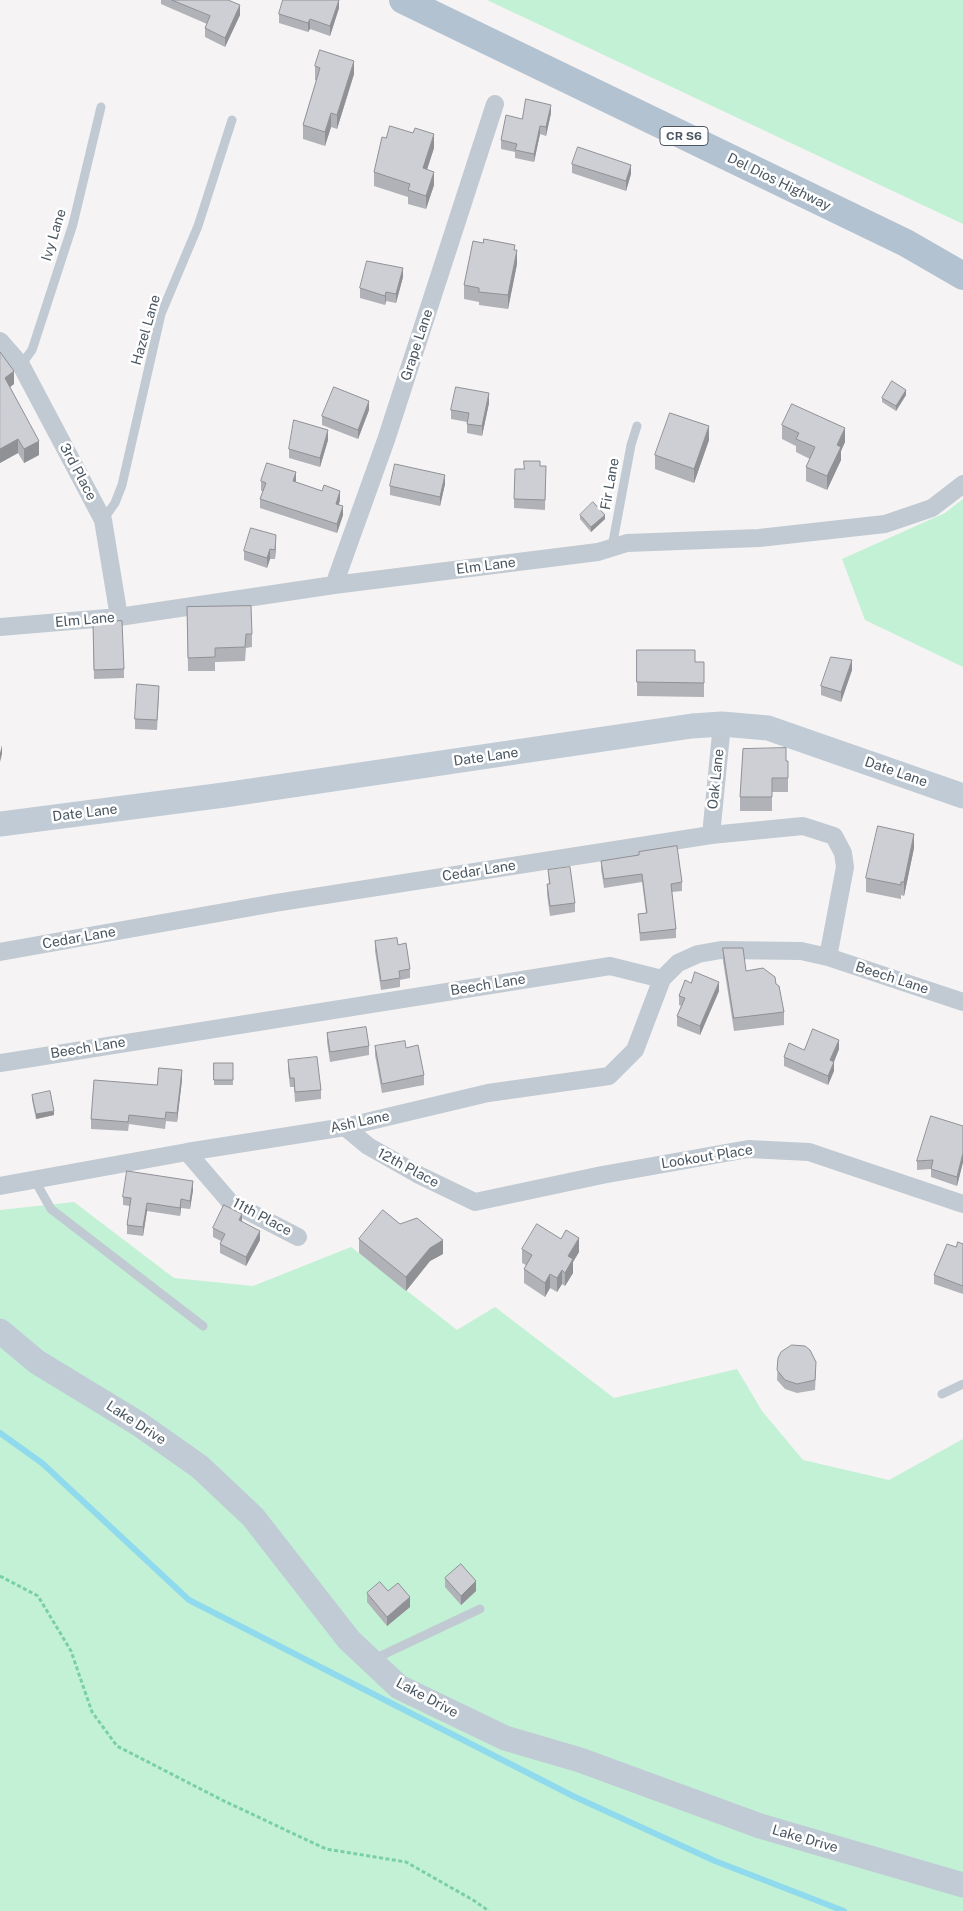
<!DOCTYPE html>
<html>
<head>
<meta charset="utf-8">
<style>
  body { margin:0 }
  canvas { display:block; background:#f5f3f3 }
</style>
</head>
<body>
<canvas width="963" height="1911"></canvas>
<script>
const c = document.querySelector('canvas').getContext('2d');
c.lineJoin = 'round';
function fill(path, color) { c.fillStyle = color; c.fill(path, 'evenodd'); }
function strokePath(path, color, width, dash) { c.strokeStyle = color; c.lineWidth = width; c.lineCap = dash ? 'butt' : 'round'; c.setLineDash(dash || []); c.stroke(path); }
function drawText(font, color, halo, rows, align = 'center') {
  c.font = font + ' "Public Sans",sans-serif'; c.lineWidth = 5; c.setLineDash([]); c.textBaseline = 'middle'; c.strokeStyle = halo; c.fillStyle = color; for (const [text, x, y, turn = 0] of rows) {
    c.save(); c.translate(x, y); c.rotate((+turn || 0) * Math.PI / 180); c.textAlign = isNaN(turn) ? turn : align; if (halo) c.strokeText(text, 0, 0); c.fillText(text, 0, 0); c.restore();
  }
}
const green = new Path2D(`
  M 487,0 L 963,0 L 963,224 Z
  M 963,499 L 963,667 L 865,620 L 842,559 L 945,513 Z
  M 74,1202 L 174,1278 L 253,1286 L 351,1247 L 457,1330 L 495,1307 L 614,1398 L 737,1369 L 762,1411 L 803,1460 L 889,1480 L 963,1439 L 963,1911 L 0,1911 L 0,1210 Z`);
const stream = new Path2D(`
  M 0,1433 L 42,1463 L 189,1600 L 573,1796 L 715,1861 L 844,1911`);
const path = new Path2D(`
  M 0,1576 L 38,1596 L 71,1651 L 92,1712 L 117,1746 L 222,1800 L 326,1849 L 406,1862 L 473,1900 L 489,1911`);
const lane = new Path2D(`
  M 21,365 L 32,350 L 73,224 L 101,107
  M 103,520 L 115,503 L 122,485 L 161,314 L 198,226 L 232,120
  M 612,547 L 631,445 L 637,426
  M 34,1179 L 51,1209 L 203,1326
  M 942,1394 L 963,1384
  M 372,1660 L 480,1609`);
const street = new Path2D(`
  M 0,341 L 21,365 L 103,520 L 119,617
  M 334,585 L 386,440 L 495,104
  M 0,627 L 119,617 L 334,585 L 598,552 L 627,543 L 759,538 L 885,524 L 932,508 L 963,484
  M 711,835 L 722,724
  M 0,952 L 275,903 L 711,835 L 803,826 L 834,836 L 843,853 L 845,867 L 828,957
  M 0,1063 L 610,966 L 662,979
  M 345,1127 L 368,1146 L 419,1175 L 475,1202 L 602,1175 L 748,1149 L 809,1152 L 963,1204
  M 187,1152 L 230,1202 L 298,1237
  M 0,1186 L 187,1152 L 345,1127 L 488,1093 L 609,1076 L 635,1050 L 662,979 L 678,963 L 698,954 L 721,950 L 801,951 L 828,957 L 963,1002`);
const secondary = new Path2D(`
  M 0,824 L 224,795 L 692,726 L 722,724 L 768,728 L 963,796
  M 0,1331 L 37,1362 L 139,1424 L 200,1467 L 253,1517 L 349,1640 L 399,1687 L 505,1738 L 580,1760 L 760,1826 L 963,1885`);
const primary = new Path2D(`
  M 403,0 L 906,243 L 963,276`);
const wall = new Path2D(`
  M 161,0 L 228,0 L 240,15 L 225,47 L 205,37 L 205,28 L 207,24 L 161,4 Z
  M 339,0 L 339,8 L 330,36 L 310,29 L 308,32 L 279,23 L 279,14 Z
  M 315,66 L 354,74 L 337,129 L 331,127 L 325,146 L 303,139 L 303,125 L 317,80 L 315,80 Z
  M 551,113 L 546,136 L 540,134 L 534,162 L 515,158 L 515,152 L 501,149 L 501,140 L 522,119 Z
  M 434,148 L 427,169 L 434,185 L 426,209 L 408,204 L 408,197 L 374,186 L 374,172 Z
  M 572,164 L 631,174 L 626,191 L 572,173 Z
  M 515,250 L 517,264 L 508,309 L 479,305 L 479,302 L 464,299 L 464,285 Z
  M 403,277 L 396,303 L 386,301 L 385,305 L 360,298 L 360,288 Z
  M 0,352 L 14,384 L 10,387 L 39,455 L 24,463 L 18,453 L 0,463 Z
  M 906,395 L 896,411 L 882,402 L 882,398 Z
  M 489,403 L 482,436 L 467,433 L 467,422 L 451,419 L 451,410 Z
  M 369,410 L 358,439 L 322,425 L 322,416 Z
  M 782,425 L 845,442 L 841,451 L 841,460 L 827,490 L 806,481 L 806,467 L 810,459 L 796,452 L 796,446 L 782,439 Z
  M 328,440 L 320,467 L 289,458 L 289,449 Z
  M 709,440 L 694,483 L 655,469 L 655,455 Z
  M 546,466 L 545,510 L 514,508 L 514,499 L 524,469 Z
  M 261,481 L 296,481 L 295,482 L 340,500 L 339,504 L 343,515 L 337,533 L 260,508 L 260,499 L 263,491 L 261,491 Z
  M 445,484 L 440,506 L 390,495 L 390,486 Z
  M 580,515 L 605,519 L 591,532 L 580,519 Z
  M 276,544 L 275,559 L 270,559 L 267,568 L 244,560 L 244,551 Z
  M 187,607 L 252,634 L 252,647 L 246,648 L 245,661 L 215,662 L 215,671 L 188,671 Z
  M 93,631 L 124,669 L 124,678 L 94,679 Z
  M 637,650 L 695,662 L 704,662 L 704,697 L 637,696 Z
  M 852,670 L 841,702 L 821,695 L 821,686 Z
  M 159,695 L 157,730 L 135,729 L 135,719 Z
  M 786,761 L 788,761 L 788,792 L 772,792 L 772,811 L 740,811 L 740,797 Z
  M 914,848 L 904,896 L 901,895 L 901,899 L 866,892 L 866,878 Z
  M 639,852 L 682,882 L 682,891 L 672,892 L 676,929 L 676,938 L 640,941 L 638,914 L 646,913 L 642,882 L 604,888 L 601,869 L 601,861 L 639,855 Z
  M 548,870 L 575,903 L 575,912 L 550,916 L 547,894 L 547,884 L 549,884 Z
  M 375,941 L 398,945 L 410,969 L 410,978 L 400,980 L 400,987 L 381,990 L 375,951 Z
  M 723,948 L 746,971 L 776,984 L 784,1012 L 784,1025 L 734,1031 L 723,961 Z
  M 691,983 L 719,991 L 700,1035 L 677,1026 L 677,1016 L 681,1006 L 679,1005 L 679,996 Z
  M 327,1033 L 369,1046 L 369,1055 L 330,1062 L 327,1042 Z
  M 375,1046 L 406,1048 L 424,1075 L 424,1085 L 382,1093 L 375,1055 Z
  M 839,1049 L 834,1062 L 834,1071 L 828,1085 L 784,1066 L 784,1057 L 804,1050 Z
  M 288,1060 L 321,1090 L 321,1099 L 295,1102 L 294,1087 L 290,1087 L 288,1069 Z
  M 214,1063 L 233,1063 L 233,1085 L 214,1085 Z
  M 182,1080 L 177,1122 L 166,1121 L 165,1129 L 129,1124 L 128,1131 L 91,1129 L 91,1119 L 157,1085 Z
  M 32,1095 L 54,1115 L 36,1119 L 32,1100 Z
  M 963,1126 L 963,1162 L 957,1186 L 931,1177 L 931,1169 L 917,1170 L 917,1161 Z
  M 193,1190 L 190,1209 L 181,1208 L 180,1216 L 147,1211 L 143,1236 L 127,1234 L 127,1225 L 130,1206 L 123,1205 L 123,1197 Z
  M 242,1222 L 260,1240 L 246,1266 L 220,1253 L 220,1244 L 221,1241 L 213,1237 L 213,1228 Z
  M 400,1224 L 443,1254 L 430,1261 L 406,1291 L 359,1253 L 359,1239 Z
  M 963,1244 L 963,1294 L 934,1284 L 934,1275 L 956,1247 Z
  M 522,1249 L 579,1252 L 573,1262 L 573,1273 L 565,1286 L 562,1284 L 557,1292 L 550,1288 L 545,1297 L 524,1283 L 524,1269 L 526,1265 L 522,1263 Z
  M 778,1358 L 816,1371 L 815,1390 L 797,1393 L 785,1389 L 777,1380 Z
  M 445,1578 L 476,1591 L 461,1605 L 445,1587 Z
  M 388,1591 L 410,1607 L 387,1626 L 367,1602 L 367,1593 Z`);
const shadedWall = new Path2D(`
  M 339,0 L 339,8 L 330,36 L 330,26 Z
  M 240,5 L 240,15 L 225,47 L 225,38 Z
  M 310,19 L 310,29 L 308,32 L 308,23 Z
  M 354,61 L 354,74 L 337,129 L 337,115 Z
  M 551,105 L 551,113 L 546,136 L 546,127 Z
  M 331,113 L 331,127 L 325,146 L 325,132 Z
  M 540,126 L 540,134 L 534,162 L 534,154 Z
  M 434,134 L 434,148 L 423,182 L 423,168 Z
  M 631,165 L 631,174 L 626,191 L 626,181 Z
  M 434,172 L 434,185 L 426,209 L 426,196 Z
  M 517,250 L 517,264 L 508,309 L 508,295 Z
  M 403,268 L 403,277 L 396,303 L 396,294 Z
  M 386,292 L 386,301 L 385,305 L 385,296 Z
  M 14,371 L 14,384 L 5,391 L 5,378 Z
  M 906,390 L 906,395 L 896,411 L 896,406 Z
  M 489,393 L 489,403 L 482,436 L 482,426 Z
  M 369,401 L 369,410 L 358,439 L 358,430 Z
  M 709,426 L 709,440 L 694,483 L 694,469 Z
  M 845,428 L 845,442 L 841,451 L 841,460 L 827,490 L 827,476 L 837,445 Z
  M 328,430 L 328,440 L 320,467 L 320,458 Z
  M 18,439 L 18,453 L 0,463 L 0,449 Z
  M 39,441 L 39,455 L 24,463 L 24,449 Z
  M 296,472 L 296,481 L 293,491 L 293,481 Z
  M 445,475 L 445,484 L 440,506 L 440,497 Z
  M 340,491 L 340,500 L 336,513 L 336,504 Z
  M 343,506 L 343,515 L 337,533 L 337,524 Z
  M 605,515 L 605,519 L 591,532 L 591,527 Z
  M 276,535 L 276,544 L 275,559 L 275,550 Z
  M 270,549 L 270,559 L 267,568 L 267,558 Z
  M 852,660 L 852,670 L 841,702 L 841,692 Z
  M 2,745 L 2,754 L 0,762 L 0,753 Z
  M 914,834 L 914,848 L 904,896 L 904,882 Z
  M 719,982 L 719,991 L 700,1035 L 700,1026 Z
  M 839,1040 L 839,1049 L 833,1064 L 834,1062 L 834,1071 L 828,1085 L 828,1076 L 830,1060 Z
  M 182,1070 L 182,1080 L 177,1122 L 177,1113 Z
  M 54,1111 L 54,1115 L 36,1119 L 36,1114 Z
  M 963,1153 L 963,1162 L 957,1186 L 957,1177 Z
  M 193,1181 L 193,1190 L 190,1209 L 190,1201 Z
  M 181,1199 L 181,1208 L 180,1216 L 180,1208 Z
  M 147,1203 L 147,1211 L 143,1236 L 143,1227 Z
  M 242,1214 L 242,1223 L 239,1220 Z
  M 260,1231 L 260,1240 L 246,1266 L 246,1257 Z
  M 579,1238 L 579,1252 L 573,1262 L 573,1273 L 565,1286 L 565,1273 L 568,1256 Z
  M 443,1240 L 443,1254 L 430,1261 L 406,1291 L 406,1277 L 430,1248 Z
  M 562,1270 L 562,1284 L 557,1292 L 557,1278 Z
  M 550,1274 L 550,1288 L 545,1297 L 545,1283 Z
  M 476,1581 L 476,1591 L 461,1605 L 461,1596 Z
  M 410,1597 L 410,1607 L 387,1626 L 387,1617 Z`);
const building = new Path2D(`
  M 172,0 L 228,0 L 240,5 L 225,38 L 205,28 L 210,16 Z
  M 283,0 L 339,0 L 330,26 L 310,19 L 308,23 L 279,14 Z
  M 320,50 L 354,61 L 337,115 L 331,113 L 325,132 L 303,125 L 320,68 L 315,66 Z
  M 526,99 L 551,105 L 546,127 L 540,126 L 534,154 L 515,150 L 517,144 L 501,140 L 506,115 L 522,119 Z
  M 390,126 L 413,133 L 415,128 L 434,134 L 423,168 L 434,172 L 426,196 L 408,190 L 410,184 L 374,172 L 382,137 L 386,138 Z
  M 578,147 L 631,165 L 626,181 L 572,164 Z
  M 484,239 L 515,245 L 514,250 L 517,250 L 508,295 L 479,292 L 479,288 L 464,285 L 473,241 L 483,243 Z
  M 367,261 L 403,268 L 396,294 L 386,292 L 385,296 L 360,288 Z
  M 0,352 L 14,371 L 5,378 L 39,441 L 24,449 L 18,439 L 0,449 Z
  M 892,381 L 906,390 L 896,406 L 882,398 Z
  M 334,387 L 369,401 L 358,430 L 322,416 Z
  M 456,387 L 489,393 L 482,426 L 467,424 L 469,413 L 451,410 Z
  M 792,404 L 845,428 L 837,445 L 841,447 L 827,476 L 806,467 L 815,447 L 796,439 L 799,433 L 782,425 Z
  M 670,413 L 709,426 L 694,469 L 655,455 Z
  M 294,420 L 328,430 L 320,458 L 289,449 Z
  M 524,461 L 540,461 L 540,466 L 546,466 L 545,500 L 514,499 L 515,469 L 524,469 Z
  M 267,463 L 296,472 L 293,481 L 322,491 L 324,485 L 340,491 L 336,504 L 343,506 L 337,524 L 260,499 L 266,483 L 261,481 Z
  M 395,464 L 445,475 L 440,497 L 390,486 Z
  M 593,502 L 605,515 L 591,527 L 580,515 Z
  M 251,528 L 276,535 L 275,550 L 270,549 L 267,558 L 244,551 Z
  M 251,606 L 252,634 L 246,634 L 245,647 L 215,648 L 215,657 L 188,658 L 187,607 Z
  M 122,621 L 124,669 L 94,670 L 93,622 Z
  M 637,650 L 695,650 L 695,662 L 704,662 L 704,683 L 637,682 Z
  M 831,657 L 852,660 L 841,692 L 821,686 Z
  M 137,684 L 159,686 L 157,720 L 135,719 Z
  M 786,748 L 786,761 L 788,761 L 788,778 L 772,778 L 772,797 L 740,797 L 743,749 Z
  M 878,826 L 914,834 L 904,882 L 901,882 L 901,885 L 866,878 Z
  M 677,846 L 682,882 L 671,884 L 676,929 L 640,933 L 638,914 L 647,913 L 642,874 L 604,879 L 601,861 L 639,855 L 639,852 Z
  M 570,867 L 575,903 L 550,906 L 547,884 L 550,884 L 548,870 Z
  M 397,938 L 398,945 L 406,943 L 410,969 L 399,971 L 400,978 L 381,981 L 375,941 Z
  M 723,948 L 743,948 L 746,971 L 763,968 L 775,977 L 776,984 L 779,986 L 784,1012 L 734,1018 Z
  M 695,972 L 719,982 L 700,1026 L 677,1016 L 685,998 L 679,996 L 685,980 L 691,983 Z
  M 366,1027 L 369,1046 L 330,1052 L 327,1033 Z
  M 813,1029 L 839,1040 L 830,1060 L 834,1062 L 828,1076 L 784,1057 L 789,1043 L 804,1050 Z
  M 405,1041 L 406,1048 L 418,1045 L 424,1075 L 382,1084 L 375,1046 Z
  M 317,1057 L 321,1090 L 295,1092 L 294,1078 L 290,1078 L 288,1060 Z
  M 214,1063 L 233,1063 L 233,1080 L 214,1080 Z
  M 159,1068 L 182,1070 L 177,1113 L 166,1112 L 165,1119 L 129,1115 L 128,1122 L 91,1119 L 94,1080 L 157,1085 Z
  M 50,1091 L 54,1111 L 36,1114 L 32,1095 Z
  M 931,1116 L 963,1126 L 963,1153 L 957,1177 L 931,1169 L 933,1160 L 917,1161 Z
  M 127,1171 L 193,1181 L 190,1201 L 181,1199 L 180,1208 L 147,1203 L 143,1227 L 127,1225 L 131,1198 L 123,1197 Z
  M 224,1205 L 242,1214 L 239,1220 L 260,1231 L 246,1257 L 220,1244 L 225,1234 L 213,1228 Z
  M 383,1210 L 400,1224 L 417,1218 L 443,1240 L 430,1248 L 406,1277 L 359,1239 Z
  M 537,1224 L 561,1239 L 566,1230 L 579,1238 L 568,1256 L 573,1259 L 565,1273 L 562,1270 L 557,1278 L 550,1274 L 545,1283 L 524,1269 L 532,1255 L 522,1249 Z
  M 958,1242 L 963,1244 L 963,1286 L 934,1275 L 947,1244 L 956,1247 Z
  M 792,1345 L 805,1346 L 810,1350 L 816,1362 L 815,1380 L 797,1384 L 785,1380 L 777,1370 L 778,1358 L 781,1352 Z
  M 461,1564 L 476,1581 L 461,1596 L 445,1578 Z
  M 380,1582 L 388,1591 L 398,1583 L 410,1597 L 387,1617 L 367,1593 Z`);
const shields = [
  [684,136,48]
];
const shieldNames = [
  ["CR S6",684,136]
];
const streetNames = [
  ["Del Dios Highway",779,182,26],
  ["Ivy Lane",54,235,-73],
  ["Hazel Lane",146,330,-74],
  ["Grape Lane",417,345,-72],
  ["3rd Place",78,472,62],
  ["Fir Lane",610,484,-80],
  ["Elm Lane",486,566,-7],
  ["Elm Lane",85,620,-5],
  ["Date Lane",486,757,-8],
  ["Date Lane",896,772,19],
  ["Oak Lane",716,779,-84],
  ["Date Lane",85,813,-7],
  ["Cedar Lane",479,871,-9],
  ["Cedar Lane",79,938,-10],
  ["Beech Lane",892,978,18],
  ["Beech Lane",488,985,-9],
  ["Beech Lane",88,1048,-9],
  ["Ash Lane",360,1122,-12],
  ["Lookout Place",707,1157,-9],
  ["12th Place",408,1168,28],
  ["11th Place",262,1217,28],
  ["Lake Drive",136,1423,33],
  ["Lake Drive",427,1698,28],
  ["Lake Drive",805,1839,16]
];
fill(green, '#c3f1d5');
strokePath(stream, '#90daee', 6);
strokePath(path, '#7ad0a6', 3, [4, 2.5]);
strokePath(lane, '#c1cad2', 9);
strokePath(street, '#c1cad2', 18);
strokePath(secondary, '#c1cbd6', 25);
strokePath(primary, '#b3c2d1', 28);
fill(wall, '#b0b2b7');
fill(shadedWall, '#909195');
fill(building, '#cdcfd5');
strokePath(building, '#909195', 1);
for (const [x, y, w] of shields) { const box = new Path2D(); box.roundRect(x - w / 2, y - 9.5, w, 19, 4); c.fillStyle = '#fff'; c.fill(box); strokePath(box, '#4a5661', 1); }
drawText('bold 12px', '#4a5661', null, shieldNames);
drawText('14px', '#4a5661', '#fff', streetNames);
</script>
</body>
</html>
